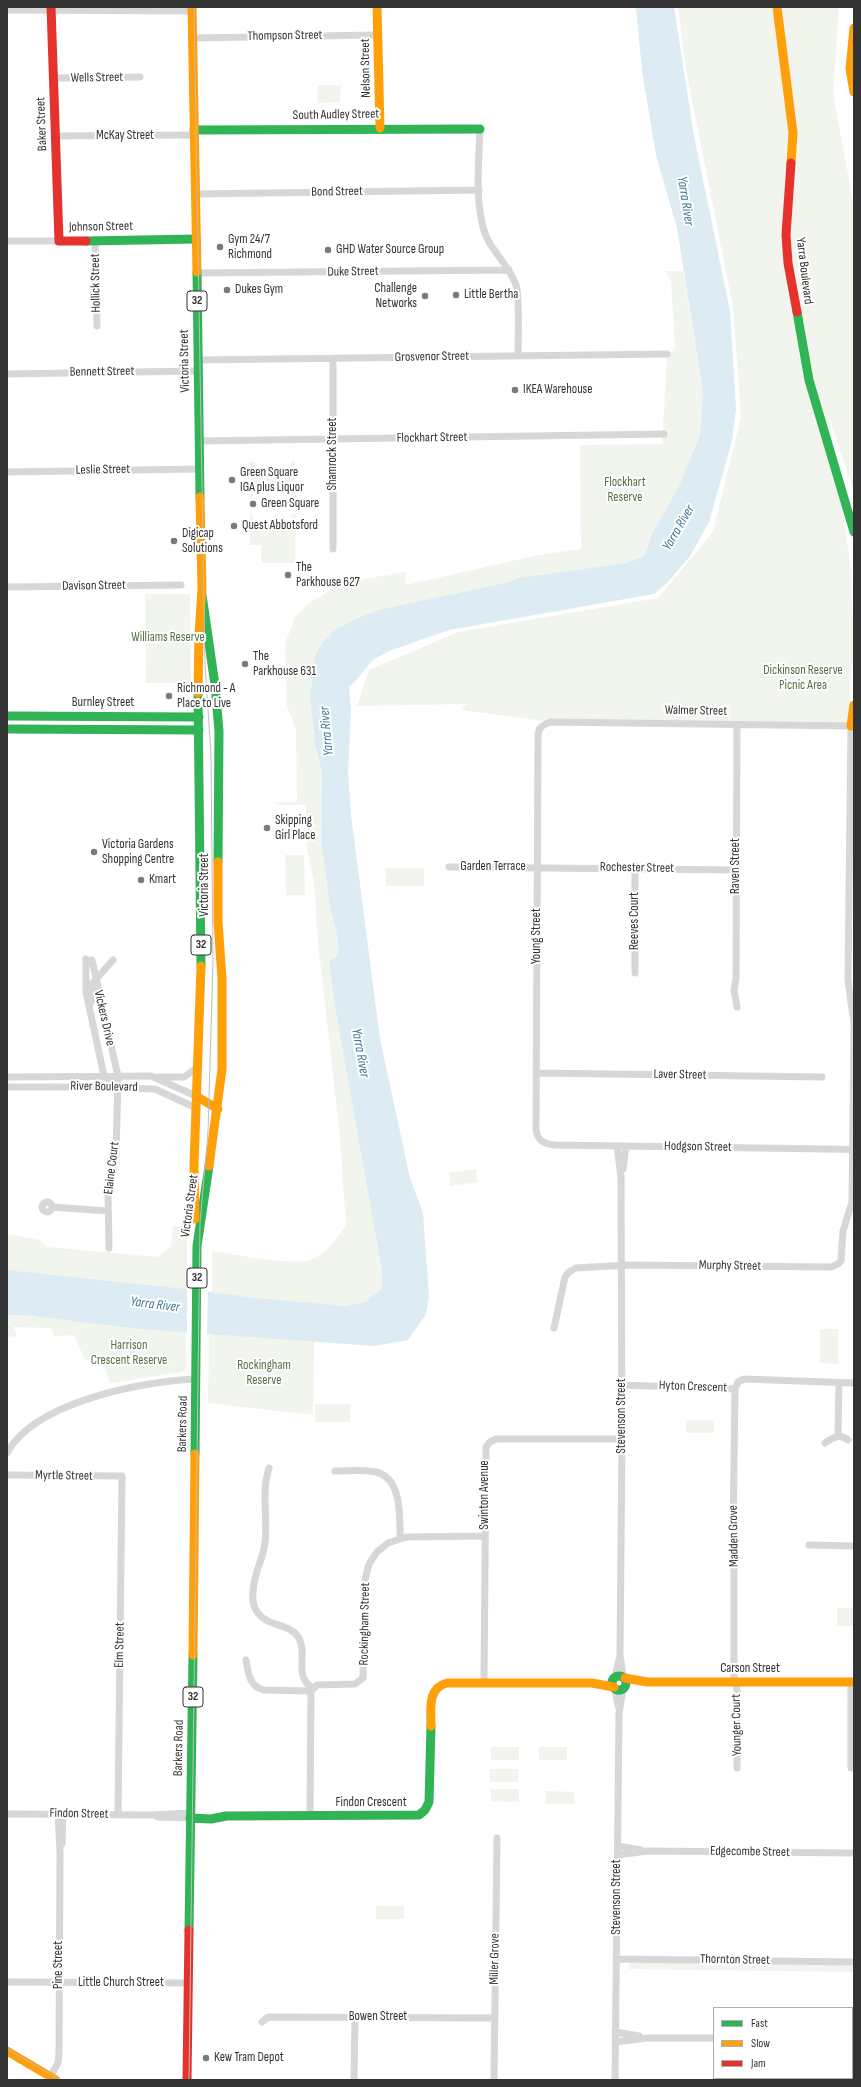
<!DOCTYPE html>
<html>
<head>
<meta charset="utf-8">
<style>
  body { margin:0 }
  #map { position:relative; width:861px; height:2087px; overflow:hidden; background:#fff; font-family:"Sofia Sans Condensed",sans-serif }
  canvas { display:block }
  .frame { position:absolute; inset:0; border:8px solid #333; pointer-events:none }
  .legend { position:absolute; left:713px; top:2007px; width:140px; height:72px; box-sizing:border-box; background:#fff; border:1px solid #adadad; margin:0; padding:5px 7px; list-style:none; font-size:12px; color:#333 }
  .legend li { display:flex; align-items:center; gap:8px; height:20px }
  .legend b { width:20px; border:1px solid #adadad }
</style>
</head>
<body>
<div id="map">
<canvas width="861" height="2087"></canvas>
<div class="frame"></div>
<ul class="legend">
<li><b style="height:5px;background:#30b455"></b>Fast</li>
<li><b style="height:5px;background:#ff9f0a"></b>Slow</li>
<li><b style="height:5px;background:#e5322d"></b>Jam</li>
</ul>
</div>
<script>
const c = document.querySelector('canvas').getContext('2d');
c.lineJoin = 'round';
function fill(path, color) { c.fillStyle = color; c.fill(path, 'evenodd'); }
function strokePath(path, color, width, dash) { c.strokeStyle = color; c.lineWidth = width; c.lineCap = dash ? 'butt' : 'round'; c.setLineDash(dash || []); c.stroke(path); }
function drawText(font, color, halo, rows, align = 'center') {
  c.font = font + ' "Sofia Sans Condensed",sans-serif'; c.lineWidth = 4; c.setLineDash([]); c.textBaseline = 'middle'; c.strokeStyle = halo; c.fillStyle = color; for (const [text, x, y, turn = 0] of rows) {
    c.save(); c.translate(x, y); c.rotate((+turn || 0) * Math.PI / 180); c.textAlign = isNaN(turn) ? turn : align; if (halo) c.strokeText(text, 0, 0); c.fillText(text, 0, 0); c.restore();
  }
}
const green = new Path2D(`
  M 678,7 L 839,7 L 833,94 L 854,206 L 854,492 L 829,417 L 851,570 L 854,652 L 850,683 L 851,726 L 550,722 L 462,710 L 466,704 L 357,706 L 369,670 L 458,632 L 658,598 L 713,532 L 741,417 L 733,307 L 686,70 Z
  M 317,85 L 341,85 L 340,102 L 318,103 Z
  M 666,271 L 683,271 L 703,392 L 700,435 L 679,486 L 652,534 L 644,556 L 626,563 L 517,578 L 510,582 L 446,597 L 315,656 L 310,697 L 315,744 L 322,772 L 321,841 L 330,908 L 336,929 L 339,954 L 329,962 L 336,1013 L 382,1271 L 382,1288 C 377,1293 372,1300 366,1303 C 348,1312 237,1295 212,1292 L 212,1251 C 233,1254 296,1267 313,1259 C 327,1253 337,1237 346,1226 L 340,1136 L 318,943 L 314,881 L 307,849 L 306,805 L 277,805 L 276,802 L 297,802 L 296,729 L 287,706 L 285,644 L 295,617 L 308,604 L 341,583 L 405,572 L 406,585 L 534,556 L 581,549 L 580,445 L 662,444 L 667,359 L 675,346 L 671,281 Z
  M 291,461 L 295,461 L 296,498 L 292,498 L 292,491 L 253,491 L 253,497 L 250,497 L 249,462 L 255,462 L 257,471 L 291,472 Z
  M 250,513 L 253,513 L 253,522 L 292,521 L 292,514 L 296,514 L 295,563 L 261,563 L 261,545 L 250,545 Z
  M 145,594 L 190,594 L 191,683 L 146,683 Z
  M 285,855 L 304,855 L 305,895 L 286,895 Z
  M 386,868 L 424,868 L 424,886 L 386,886 Z
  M 476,1169 L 478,1182 L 450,1186 L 449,1173 Z
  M 173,1226 L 187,1226 L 187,1289 L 7,1270 L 7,1234 L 40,1240 L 47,1247 L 158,1257 L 171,1246 Z
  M 7,1315 C 67,1317 126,1328 186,1332 L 186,1367 L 184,1371 L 182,1372 L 110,1383 L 101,1358 L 85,1360 L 74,1335 L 54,1336 L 51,1328 L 13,1327 L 17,1336 L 7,1337 Z
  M 820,1329 L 838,1329 L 838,1364 L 820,1363 Z
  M 209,1333 L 314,1341 L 313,1415 L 208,1403 Z
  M 315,1404 L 350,1404 L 350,1422 L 315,1422 Z
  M 686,1420 L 714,1420 L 714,1433 L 686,1433 Z
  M 837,1608 L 854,1608 L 854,1626 L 837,1626 Z
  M 491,1747 L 519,1747 L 519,1760 L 491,1760 Z
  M 539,1747 L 567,1747 L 567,1760 L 539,1760 Z
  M 490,1769 L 518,1769 L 518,1782 L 490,1782 Z
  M 491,1789 L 519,1789 L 519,1802 L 491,1801 Z
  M 546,1791 L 574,1792 L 574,1804 L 546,1804 Z
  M 376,1906 L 404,1906 L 404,1919 L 376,1919 Z
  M 629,1962 L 854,1965 L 854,1972 L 629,1969 Z`);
const water = new Path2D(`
  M 636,7 L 674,7 L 694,136 L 730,311 L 736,408 L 732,441 L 709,522 L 690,556 L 668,582 L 654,594 L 449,630 L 389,651 L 373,660 L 349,688 L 351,708 L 348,773 L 351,815 L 380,1039 L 410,1178 L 423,1213 L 429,1297 L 426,1314 L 408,1340 L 374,1346 L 141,1329 L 32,1316 L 7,1315 L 7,1270 L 187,1289 L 257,1298 L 343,1306 L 365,1303 L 382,1288 L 382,1271 L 336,1013 L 329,962 L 339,954 L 336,929 L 330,908 L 321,841 L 322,772 L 315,744 L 310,697 L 315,656 L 323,642 L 335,630 L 353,620 L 379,610 L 510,582 L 517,578 L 626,563 L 644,556 L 652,534 L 679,486 L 700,435 L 703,392 L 677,228 L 656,155 L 642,71 Z`);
const pier = new Path2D(`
  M 187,1287 L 208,1289 L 207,1335 L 187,1334 Z`);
const street = new Path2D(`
  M 7,10 L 192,11
  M 192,38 L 378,35
  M 54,78 L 140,77
  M 480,129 C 479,161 475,196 483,227 C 488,249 509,264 516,285 C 520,296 518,341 518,356
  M 56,136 L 194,135
  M 195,194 L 479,190
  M 95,240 L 97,326
  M 7,241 L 59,241
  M 196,273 L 509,270
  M 197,360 L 667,354
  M 7,374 L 198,371
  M 199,441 L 664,434
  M 7,472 L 200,469
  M 333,549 L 333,358
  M 7,587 L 181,585
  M 449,867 L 736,870
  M 86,959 L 86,992 L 104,1076 L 117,1087
  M 92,960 L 118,1076 L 116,1156 L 108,1189 L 109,1248
  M 635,973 L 635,868
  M 89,1006 L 93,998 L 91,985 L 113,960
  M 737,1007 L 734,990 L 736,979 L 737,725
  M 537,1073 L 822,1077
  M 7,1077 L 151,1076 L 196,1096
  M 158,1077 L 184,1077 L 198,1067
  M 7,1087 L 87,1087 L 155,1089 L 196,1108
  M 617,1146 L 621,1177 L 622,1439 L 620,1655 L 623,1676
  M 623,1169 L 626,1146
  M42 1207a5 5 0 1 1 10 0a5 5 0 1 1-10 0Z
  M 52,1207 L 108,1211
  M 554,1328 L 565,1277 L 569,1272 L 576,1268 L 627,1265 L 831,1267 L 838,1264 L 841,1261 L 843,1231 L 852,1202 L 854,1024 L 848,980 L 851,726 L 550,722 C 543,725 538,727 538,736 L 536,1129 C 537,1140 543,1144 554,1145 L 826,1149 C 835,1149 844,1149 853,1150 L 854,1150
  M 622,1385 L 735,1389 L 738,1382 L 744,1379 L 854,1383
  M 735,1389 L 733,1539 L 734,1570 L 734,1677 L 737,1688 L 737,1768
  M 838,1436 L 839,1383
  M 825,1443 C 832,1438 840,1433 848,1440
  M 7,1453 C 34,1402 143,1381 196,1379
  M 269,1468 C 261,1491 268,1519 265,1543 C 263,1558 256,1570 254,1584 C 252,1594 251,1605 258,1613 C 268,1627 290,1623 299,1638 C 308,1655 293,1677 313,1688
  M 335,1471 C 348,1471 363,1469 376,1472 C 402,1478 400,1517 400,1537
  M 7,1475 L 122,1476 L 118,1815
  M 809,1545 L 854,1546
  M 246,1660 C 248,1672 249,1686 263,1690 L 311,1691
  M 615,1677 L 619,1659
  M 851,1682 L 851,1768
  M 484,1683 L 486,1447 L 490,1442 L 496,1439 L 622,1439
  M 615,1689 L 618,1706
  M 7,1814 L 150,1815 L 190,1813
  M 310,1816 L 311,1691 L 317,1685 L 355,1684 L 363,1678 L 365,1580 L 369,1564 L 377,1552 L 388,1543 L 406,1537 L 485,1536
  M 158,1817 L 190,1818
  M 62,1844 L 63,1814
  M 618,1846 L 641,1850
  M 618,1855 L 647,1851 L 854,1853
  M 617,1959 L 854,1962
  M 7,1982 L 188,1983
  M 262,2022 L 268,2017 L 495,2018
  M 615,2032 L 639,2036
  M 852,2040 L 854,2040
  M 615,2042 L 647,2038 L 714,2038
  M 50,2077 L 58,2063 L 59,2053 L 60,1852 L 58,1814
  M 354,2080 L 355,2017
  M 494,2080 L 497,1838
  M 615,2080 L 619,1714 L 623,1689`);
const fast = new Path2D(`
  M 194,130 L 480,129
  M 86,241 L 196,239
  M 197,272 L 200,497
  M 797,312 L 809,380 L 854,532
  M 202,595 L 215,685 L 219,731 L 218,862
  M 198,693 L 201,966
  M 7,716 L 199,717
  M 7,729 L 199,730
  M 195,1454 L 197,1246 L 209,1166
  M612 1683a7 7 0 1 1 14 0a7 7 0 1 1-14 0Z
  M 190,1818 L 211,1819 L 226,1816 L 419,1815 L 425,1810 L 429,1802 L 431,1726
  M 189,1930 L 193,1655`);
const slow = new Path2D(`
  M 192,7 L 197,272
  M 377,7 L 380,128
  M 777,7 L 793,133 L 791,163
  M 854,28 L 850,69 L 854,92
  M 198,693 L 199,634 L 202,589 L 200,497
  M 854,705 L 851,726 L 854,726
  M 196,1096 L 218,1109
  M 209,1166 L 222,1069 L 222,979 L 218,921 L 218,862
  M 195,1219 L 194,1165 L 201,966
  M 193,1655 L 195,1454
  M 625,1678 L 647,1682 L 854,1682
  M 431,1726 C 431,1710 427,1688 447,1683 L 592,1683 L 614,1687
  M 7,2051 L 56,2080`);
const jam = new Path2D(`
  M 51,7 L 59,241 L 86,241
  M 791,163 L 786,235 L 788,263 L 797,312
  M 187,2080 L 189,1930`);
const tram = new Path2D(`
  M 7,2049 L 61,2080
  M 189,2080 L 200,1223 L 208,1132 L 213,961 L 211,755 L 205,664 L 194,7`);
const markers = [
  [220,247,4,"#7a7a7a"],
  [328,250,4,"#7a7a7a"],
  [227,290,4,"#7a7a7a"],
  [456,295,4,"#7a7a7a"],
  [425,296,4,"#7a7a7a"],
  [515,390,4,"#7a7a7a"],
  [232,480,4,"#7a7a7a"],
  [253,504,4,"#7a7a7a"],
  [234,526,4,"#7a7a7a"],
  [174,541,4,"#7a7a7a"],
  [288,575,4,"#7a7a7a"],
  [245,664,4,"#7a7a7a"],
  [169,696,4,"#7a7a7a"],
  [267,828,4,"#7a7a7a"],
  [94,852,4,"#7a7a7a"],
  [141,880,4,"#7a7a7a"],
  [206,2058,4,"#7a7a7a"]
];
const shields = [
  [197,301,20],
  [201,945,20],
  [197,1278,20],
  [193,1697,20]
];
const shieldNames = [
  ["32",197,301],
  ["32",201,945],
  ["32",197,1278],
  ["32",193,1697]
];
const streetNames = [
  ["Thompson Street",285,36,-1],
  ["Nelson Street",366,68,-91],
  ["Wells Street",97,78,-1],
  ["South Audley Street",336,115,-1],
  ["Baker Street",42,124,-92],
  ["McKay Street",125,136],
  ["Bond Street",337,192,-1],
  ["Johnson Street",101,227,-1],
  ["Yarra Boulevard",804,271,83],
  ["Duke Street",353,272,-1],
  ["Hollick Street",96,283,-91],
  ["Grosvenor Street",432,357,-1],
  ["Victoria Street",185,361,-91],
  ["Bennett Street",102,372,-1],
  ["Flockhart Street",432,438,-1],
  ["Shamrock Street",333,454,-90],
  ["Leslie Street",103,470,-1],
  ["Davison Street",94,586,-1],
  ["Burnley Street",103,703],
  ["Walmer Street",696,711,1],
  ["Raven Street",736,866,-90],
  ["Garden Terrace",493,867],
  ["Rochester Street",637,868,1],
  ["Victoria Street",205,885,-90],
  ["Reeves Court",635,921,-90],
  ["Young Street",537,936,-90],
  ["Vickers Drive",104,1018,77],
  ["Laver Street",680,1075,1],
  ["River Boulevard",104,1087,1],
  ["Hodgson Street",698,1147,1],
  ["Elaine Court",112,1168,-83],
  ["Victoria Street",190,1206,-82],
  ["Murphy Street",730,1266,1],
  ["Hyton Crescent",693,1387,2],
  ["Stevenson Street",622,1416,-90],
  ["Barkers Road",183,1424,-89],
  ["Myrtle Street",64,1476,1],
  ["Swinton Avenue",485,1495,-90],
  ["Madden Grove",734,1536,-91],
  ["Rockingham Street",365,1624,-89],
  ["Elm Street",120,1645,-89],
  ["Carson Street",750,1669],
  ["Younger Court",737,1725,-91],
  ["Barkers Road",179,1748,-89],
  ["Findon Crescent",371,1803],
  ["Findon Street",79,1814,1],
  ["Edgecombe Street",750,1852,1],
  ["Stevenson Street",617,1897,-90],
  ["Miller Grove",495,1959,-89],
  ["Thornton Street",735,1960,1],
  ["Pine Street",59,1965,-90],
  ["Little Church Street",121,1983],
  ["Bowen Street",378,2017]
];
const poiNames = [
  ["Gym 24/7",228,240],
  ["Richmond",228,255],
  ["GHD Water Source Group",336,250],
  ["Challenge",417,289,"right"],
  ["Networks",417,304,"right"],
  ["Dukes Gym",235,290],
  ["Little Bertha",464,295],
  ["IKEA Warehouse",523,390],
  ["Green Square",240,473],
  ["IGA plus Liquor",240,488],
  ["Green Square",261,504],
  ["Quest Abbotsford",242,526],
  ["Digicap",182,534],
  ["Solutions",182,549],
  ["The",296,568],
  ["Parkhouse 627",296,583],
  ["The",253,657],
  ["Parkhouse 631",253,672],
  ["Richmond - A",177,689],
  ["Place to Live",177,704],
  ["Skipping",275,821],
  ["Girl Place",275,836],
  ["Victoria Gardens",102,845],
  ["Shopping Centre",102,860],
  ["Kmart",149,880],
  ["Kew Tram Depot",214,2058]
];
const parkNames = [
  ["Flockhart",625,483],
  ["Reserve",625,498],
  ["Williams Reserve",168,638],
  ["Dickinson Reserve",803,671],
  ["Picnic Area",803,686],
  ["Harrison",129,1346],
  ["Crescent Reserve",129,1361],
  ["Rockingham",264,1366],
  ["Reserve",264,1381]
];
const waterNames = [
  ["Yarra River",685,201,81],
  ["Yarra River",679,528,-60],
  ["Yarra River",327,731,-95],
  ["Yarra River",360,1053,80],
  ["Yarra River",155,1305,7]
];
fill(green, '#f1f5ed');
fill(water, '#ddebf3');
fill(pier, '#fff');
strokePath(street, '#d7d7d7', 7);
strokePath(fast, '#30b455', 9);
strokePath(slow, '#ff9f0a', 9);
strokePath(jam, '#e5322d', 9);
strokePath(tram, '#bebebe', 1);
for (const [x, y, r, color] of markers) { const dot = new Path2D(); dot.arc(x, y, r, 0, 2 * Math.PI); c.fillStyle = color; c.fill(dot); strokePath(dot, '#fff', 1.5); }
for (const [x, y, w] of shields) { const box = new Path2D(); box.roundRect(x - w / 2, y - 10, w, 20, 3); c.fillStyle = '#fff'; c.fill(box); strokePath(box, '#333', 1); }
drawText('bold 12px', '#333', null, shieldNames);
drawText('13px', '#333', '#fff', streetNames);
drawText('13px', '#333', '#fff', poiNames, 'left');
drawText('13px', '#56703f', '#fff', parkNames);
drawText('italic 14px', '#3f7597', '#fff', waterNames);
</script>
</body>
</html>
